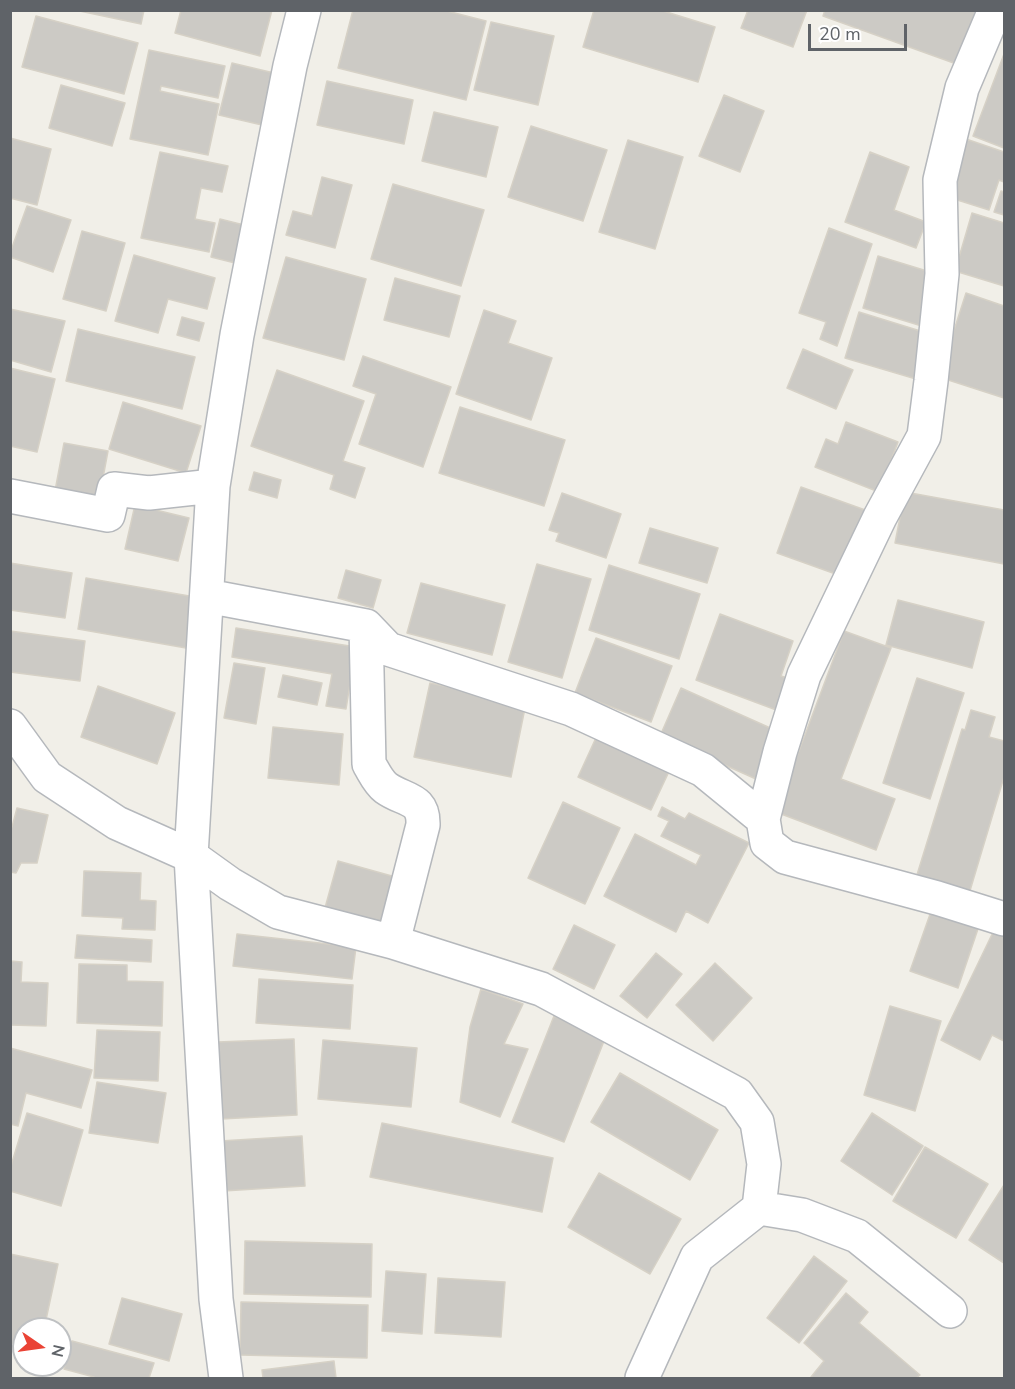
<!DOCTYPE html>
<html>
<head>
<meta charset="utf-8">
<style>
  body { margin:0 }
  #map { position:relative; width:1015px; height:1389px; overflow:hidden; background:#f1efe8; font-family:"Nunito Sans",sans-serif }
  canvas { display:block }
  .frame { position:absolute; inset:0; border:12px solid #5f6368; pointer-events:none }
  .north { position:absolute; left:12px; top:1317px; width:60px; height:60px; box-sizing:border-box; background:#fff; border:2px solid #bfc1c3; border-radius:50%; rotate:103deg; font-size:16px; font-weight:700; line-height:24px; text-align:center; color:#5f6368 }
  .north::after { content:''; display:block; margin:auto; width:21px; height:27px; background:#ea4335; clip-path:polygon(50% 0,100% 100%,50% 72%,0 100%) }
  .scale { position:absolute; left:808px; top:24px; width:99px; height:27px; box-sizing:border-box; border:3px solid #5f6368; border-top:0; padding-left:8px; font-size:18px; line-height:21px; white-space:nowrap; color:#5f6368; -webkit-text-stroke:4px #fff; paint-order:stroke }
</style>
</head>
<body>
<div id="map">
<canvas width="1015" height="1389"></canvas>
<div class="frame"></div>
<div class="north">N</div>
<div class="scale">20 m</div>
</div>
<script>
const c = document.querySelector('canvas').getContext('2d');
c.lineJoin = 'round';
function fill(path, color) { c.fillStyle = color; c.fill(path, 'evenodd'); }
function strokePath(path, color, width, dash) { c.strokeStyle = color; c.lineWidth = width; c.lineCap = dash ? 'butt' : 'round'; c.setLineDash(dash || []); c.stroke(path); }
const building = new Path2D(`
  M 75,10 L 144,10 L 141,24 Z
  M 181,10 L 272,10 L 260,56 L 175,33 Z
  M 353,10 L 443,10 L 486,21 L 466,100 L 338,68 Z
  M 594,10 L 660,10 L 715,27 L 698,82 L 583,47 Z
  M 748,10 L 807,10 L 793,47 L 741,28 Z
  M 825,10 L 982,10 L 962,66 L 823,16 Z
  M 36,16 L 138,43 L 124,94 L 22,67 Z
  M 491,22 L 554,36 L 538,105 L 474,90 Z
  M 149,50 L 225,66 L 218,98 L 161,86 L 160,91 L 219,104 L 208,155 L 130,139 Z
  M 1004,54 L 1004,148 L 973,136 Z
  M 232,63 L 274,73 L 262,125 L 219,115 Z
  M 327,81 L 413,100 L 404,144 L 317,125 Z
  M 61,85 L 125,103 L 112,146 L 49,128 Z
  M 724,95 L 764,111 L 740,172 L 699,156 Z
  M 434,112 L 498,127 L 486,177 L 422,161 Z
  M 531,126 L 607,150 L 583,221 L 508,197 Z
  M 10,138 L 51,149 L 37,205 L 10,198 Z
  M 966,139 L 1004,152 L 1004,182 L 999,180 L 989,210 L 948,197 Z
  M 628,140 L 683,157 L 655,249 L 599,232 Z
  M 160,152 L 228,166 L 222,192 L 201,188 L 195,219 L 215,223 L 209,252 L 141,238 Z
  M 870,152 L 909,167 L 894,210 L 926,222 L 916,248 L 845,222 Z
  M 322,177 L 352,185 L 335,248 L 286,235 L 293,211 L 312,216 Z
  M 393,184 L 484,210 L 461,286 L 371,259 Z
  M 1001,191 L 1004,192 L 1004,215 L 994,212 Z
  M 27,206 L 71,220 L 53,272 L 10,257 L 10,253 Z
  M 972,213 L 1004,223 L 1004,286 L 955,271 Z
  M 220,219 L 244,225 L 235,263 L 211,257 Z
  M 829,228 L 872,244 L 837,346 L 820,339 L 826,322 L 799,313 Z
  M 82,231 L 125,243 L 106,311 L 63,299 Z
  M 134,255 L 215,278 L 207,309 L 168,299 L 158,333 L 115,321 Z
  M 878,256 L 940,275 L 925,327 L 863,308 Z
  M 286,257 L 366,279 L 344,360 L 263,338 Z
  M 395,278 L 460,296 L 449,337 L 384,320 Z
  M 966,293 L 1004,306 L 1004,398 L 939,377 Z
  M 10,309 L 65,321 L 51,372 L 10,360 Z
  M 484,310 L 516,321 L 508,343 L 552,358 L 531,420 L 456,394 Z
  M 859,312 L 930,334 L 916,379 L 845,358 Z
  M 182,317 L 204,323 L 199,341 L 177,335 Z
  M 78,329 L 195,357 L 182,409 L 66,381 Z
  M 803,349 L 853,370 L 836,409 L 787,388 Z
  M 363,356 L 451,387 L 423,467 L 359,444 L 376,394 L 353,386 Z
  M 10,368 L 55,379 L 37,452 L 10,446 Z
  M 277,370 L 364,401 L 343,461 L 365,468 L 355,498 L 330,489 L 334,475 L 251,446 Z
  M 123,402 L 201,426 L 186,473 L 109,449 Z
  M 460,407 L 565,440 L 544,506 L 439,473 Z
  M 846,422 L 898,442 L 879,492 L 815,467 L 826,439 L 838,444 Z
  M 64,443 L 108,451 L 99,499 L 55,491 Z
  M 254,472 L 281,480 L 277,498 L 249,490 Z
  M 801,487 L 868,511 L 844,577 L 777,553 Z
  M 905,492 L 1004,510 L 1004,564 L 895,543 Z
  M 562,493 L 621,514 L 606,558 L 556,541 L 559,533 L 549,530 Z
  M 135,505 L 189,518 L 178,561 L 125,549 Z
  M 650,528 L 718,548 L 707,583 L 639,563 Z
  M 10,563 L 72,573 L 65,618 L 10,610 Z
  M 537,564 L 591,579 L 562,678 L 508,662 Z
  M 609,565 L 700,594 L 679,659 L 589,630 Z
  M 346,570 L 381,580 L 373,608 L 338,598 Z
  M 86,578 L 195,597 L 186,648 L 78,629 Z
  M 421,583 L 505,605 L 492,655 L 407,633 Z
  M 898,600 L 984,622 L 972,668 L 886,645 Z
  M 720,614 L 793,641 L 781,676 L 791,679 L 779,711 L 696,680 Z
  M 236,628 L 356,647 L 346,709 L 326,706 L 332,674 L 232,657 Z
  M 10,631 L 85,641 L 80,681 L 10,672 Z
  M 844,631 L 891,648 L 841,779 L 895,799 L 876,850 L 776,812 Z
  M 596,638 L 672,666 L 651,722 L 575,693 Z
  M 234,663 L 265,668 L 256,724 L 224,718 Z
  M 283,675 L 322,683 L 317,705 L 278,697 Z
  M 917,678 L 964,693 L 930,799 L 883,783 Z
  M 430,683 L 526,703 L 511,777 L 414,757 Z
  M 98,686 L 175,713 L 157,764 L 81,737 Z
  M 681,688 L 777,731 L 756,779 L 660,736 Z
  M 971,710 L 995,717 L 989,737 L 1004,741 L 1004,777 L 969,894 L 916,878 L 962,729 L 965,730 Z
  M 273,727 L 343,734 L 339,785 L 268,778 Z
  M 600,729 L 673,763 L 651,810 L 578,777 Z
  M 563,802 L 620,828 L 585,904 L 528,878 Z
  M 662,807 L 685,819 L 689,813 L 749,843 L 708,923 L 686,911 L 676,932 L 604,896 L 635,834 L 696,865 L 701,855 L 661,836 L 669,821 L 658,816 Z
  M 17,808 L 48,815 L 37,863 L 21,863 L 16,873 L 10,872 L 10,827 L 12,827 Z
  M 338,861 L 399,878 L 385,932 L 323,915 Z
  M 84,871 L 141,873 L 140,900 L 156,901 L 155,930 L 122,929 L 123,918 L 82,916 Z
  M 934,903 L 981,920 L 958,988 L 910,971 Z
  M 997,924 L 1004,927 L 1004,1041 L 992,1035 L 980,1060 L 941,1040 Z
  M 574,925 L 615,945 L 594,989 L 553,969 Z
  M 237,934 L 356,947 L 352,979 L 233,966 Z
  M 77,935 L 152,940 L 151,962 L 75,958 Z
  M 656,953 L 682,974 L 647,1018 L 620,996 Z
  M 10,961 L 22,962 L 21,982 L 48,983 L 46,1026 L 10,1025 Z
  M 715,963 L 752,998 L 713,1041 L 676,1005 Z
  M 79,964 L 127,965 L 127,981 L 163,982 L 162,1026 L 77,1023 Z
  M 259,979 L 353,985 L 350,1029 L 256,1023 Z
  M 481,989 L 523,1004 L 504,1044 L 528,1049 L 500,1117 L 460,1102 L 470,1027 Z
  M 890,1006 L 941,1021 L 915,1111 L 864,1095 Z
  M 554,1016 L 606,1036 L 564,1142 L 512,1122 Z
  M 97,1030 L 160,1032 L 158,1081 L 94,1078 Z
  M 294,1039 L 297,1115 L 221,1119 L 218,1042 Z
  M 323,1040 L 417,1048 L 411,1107 L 318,1099 Z
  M 10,1048 L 92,1070 L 81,1108 L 26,1093 L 18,1126 L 10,1124 Z
  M 620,1073 L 718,1130 L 690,1180 L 591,1122 Z
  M 97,1082 L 166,1093 L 158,1143 L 89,1133 Z
  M 27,1113 L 83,1130 L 61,1206 L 10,1191 L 10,1169 Z
  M 872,1113 L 923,1146 L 892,1195 L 841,1161 Z
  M 382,1123 L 553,1158 L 542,1212 L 370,1177 Z
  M 302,1136 L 305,1186 L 223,1191 L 220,1141 Z
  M 925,1147 L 988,1184 L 956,1238 L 893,1201 Z
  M 599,1173 L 681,1219 L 650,1274 L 568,1227 Z
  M 1004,1185 L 1004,1263 L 969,1240 Z
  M 245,1241 L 372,1244 L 371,1297 L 244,1294 Z
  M 10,1254 L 58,1264 L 44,1329 L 24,1329 L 24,1346 L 10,1343 Z
  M 814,1256 L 847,1281 L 799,1343 L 767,1318 Z
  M 386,1271 L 426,1274 L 422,1334 L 382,1331 Z
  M 438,1278 L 505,1282 L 501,1337 L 435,1333 Z
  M 846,1293 L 868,1312 L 859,1323 L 920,1375 L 916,1378 L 813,1378 L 811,1377 L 824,1361 L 804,1343 Z
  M 122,1298 L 182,1314 L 169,1361 L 109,1344 Z
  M 241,1302 L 368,1305 L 367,1358 L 240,1355 Z
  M 72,1341 L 154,1363 L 149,1378 L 95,1378 L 94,1377 L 64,1369 Z
  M 334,1361 L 336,1378 L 263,1378 L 262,1370 Z`);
const minor = new Path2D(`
  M 995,10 L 962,88 L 940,180 L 942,274 L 931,381 L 924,436 L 880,517 L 804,675 L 780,752 L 763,819 L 767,843 L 785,857 L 937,898 L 1004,919
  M 10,496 L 108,515 L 114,489 L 149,493 L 213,486
  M 207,596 L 366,626 L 388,649 L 571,709 L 703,770 L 763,819
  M 366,626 L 369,764 C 374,772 378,782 386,788 C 404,801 424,797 423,825 L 393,942
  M 10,726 L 47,777 L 117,823 L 191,856 L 230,884 L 278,912 L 393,942 L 541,989 L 737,1094 L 757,1122 L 764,1164 L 759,1208 L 697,1257 L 642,1378
  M 759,1208 L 802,1215 L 857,1236 L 950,1311
  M 226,1378 L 216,1299 L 191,856 L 213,486 L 237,335 L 290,66 L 304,10`);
fill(building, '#cccac5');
strokePath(building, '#d6d1c6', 1.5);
strokePath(minor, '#b5b8bc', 36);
strokePath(minor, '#fff', 33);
</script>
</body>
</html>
